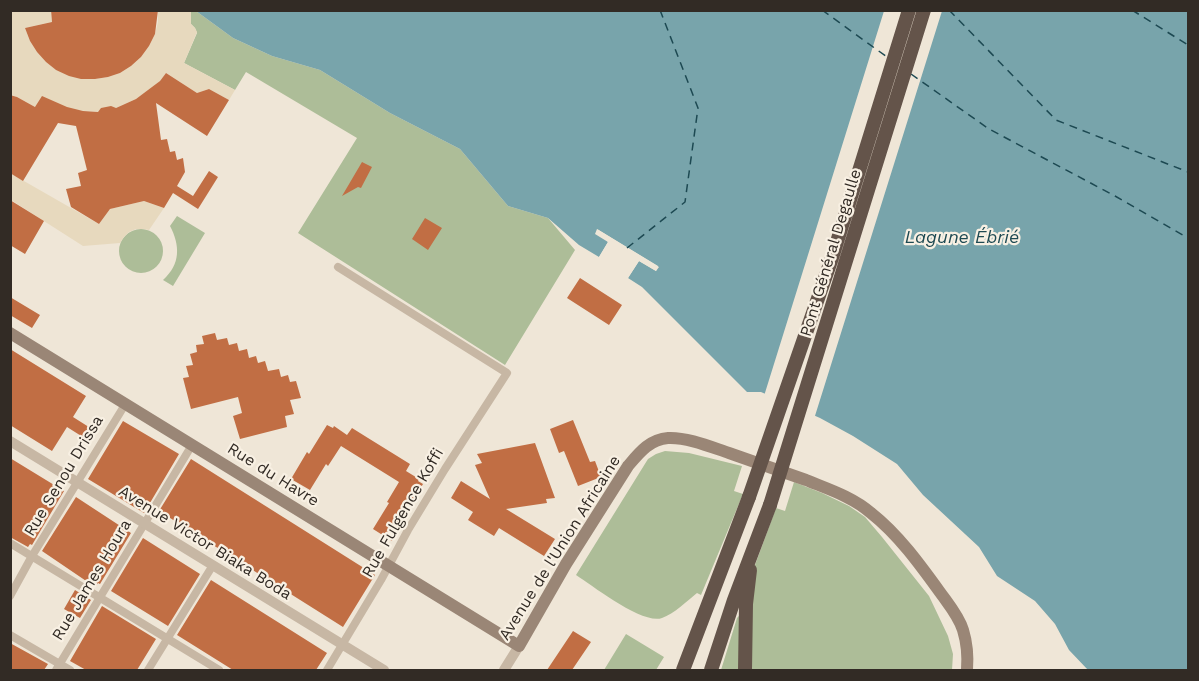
<!DOCTYPE html>
<html>
<head>
<meta charset="utf-8">
<style>
  body { margin:0 }
  #map { position:relative; width:1199px; height:681px; overflow:hidden; background:#efe6d7; font-family:"Work Sans",sans-serif }
  canvas { display:block }
  .frame { position:absolute; inset:0; border:12px solid #322b25; pointer-events:none }
</style>
</head>
<body>
<div id="map">
<canvas width="1199" height="681"></canvas>
<div class="frame"></div>
</div>
<script>
const c = document.querySelector('canvas').getContext('2d');
c.lineJoin = 'round';
function fill(path, color) { c.fillStyle = color; c.fill(path, 'evenodd'); }
function strokePath(path, color, width, dash) { c.strokeStyle = color; c.lineWidth = width; c.lineCap = dash ? 'butt' : 'round'; c.setLineDash(dash || []); c.stroke(path); }
function drawText(font, color, halo, rows, align = 'center') {
  c.font = font + ' "Work Sans",sans-serif'; c.lineWidth = 4.5; c.setLineDash([]); c.textBaseline = 'middle'; c.strokeStyle = halo; c.fillStyle = color; for (const [text, x, y, turn = 0] of rows) {
    c.save(); c.translate(x, y); c.rotate((+turn || 0) * Math.PI / 180); c.textAlign = isNaN(turn) ? turn : align; if (halo) c.strokeText(text, 0, 0); c.fillText(text, 0, 0); c.restore();
  }
}
const green = new Path2D(`
  M 191,11 L 196,11 L 233,38 L 272,56 L 320,70 L 390,113 L 460,149 L 508,206 L 548,218 L 575,250 L 505,365 L 298,233 L 357,138 L 246,72 L 235,90 L 184,63 L 197,33 L 195,28 L 191,24 Z
  M 177,216 L 205,233 L 173,286 L 163,280 C 181,264 180,245 170,226 Z
  M119 251a22 22 0 1 1 44 0a22 22 0 1 1-44 0Z
  M 665,451 L 689,453 L 742,466 L 734,491 L 743,494 L 701,595 L 697,593 C 687,601 674,614 662,618 C 643,625 593,586 576,575 L 648,459 L 656,454 Z
  M 794,482 L 822,493 L 849,506 L 865,517 L 882,537 L 929,596 L 948,636 L 953,654 L 952,670 L 721,670 L 737,618 L 750,604 L 755,565 L 776,508 L 785,511 Z
  M 626,634 L 664,657 L 656,670 L 604,670 Z`);
const plaza = new Path2D(`
  M 11,10 L 51,11 L 52,22 L 25,28 L 30,41 L 37,52 L 46,62 L 56,70 L 95,79 L 108,77 L 120,73 L 131,66 L 141,57 L 149,46 L 155,34 L 158,22 L 158,11 L 191,11 L 191,24 L 195,28 L 197,32 L 184,63 L 235,90 L 229,100 L 209,89 L 197,93 L 166,73 L 160,81 L 150,90 L 136,99 L 116,108 L 98,112 L 35,107 L 17,97 L 11,95 Z
  M 10,173 L 99,224 L 110,209 L 144,201 L 164,208 L 149,230 L 144,229 L 136,229 L 129,232 L 124,237 L 120,243 L 83,246 L 11,200 Z`);
const water = new Path2D(`
  M 196,11 L 1188,11 L 1188,670 L 1088,670 L 1069,650 L 1055,624 L 1035,601 L 997,576 L 979,547 L 923,495 L 897,464 L 853,436 L 820,418 L 761,392 L 747,392 L 642,287 L 628,278 L 639,261 L 656,271 L 658,266 L 597,229 L 608,242 L 599,257 L 579,245 L 548,218 L 508,206 L 460,149 L 390,113 L 320,70 L 272,56 L 233,38 Z`);
const pier = new Path2D(`
  M 884,11 L 942,11 L 814,419 L 764,396 Z
  M 597,229 L 659,267 L 656,271 L 639,261 L 628,278 L 626,276 L 636,259 L 639,258 L 611,241 L 601,258 L 599,257 L 608,242 L 595,234 Z`);
const ferry = new Path2D(`
  M 822,10 L 887,57
  M 949,10 L 1056,120 L 1188,172
  M 1132,10 L 1188,45
  M 911,74 L 989,129 L 1115,196 L 1188,238
  M 627,248 L 685,202 L 698,108 L 660,10`);
const building = new Path2D(`
  M 51,10 L 158,10 L 155,34 L 149,46 L 141,57 L 131,66 L 120,73 L 108,77 L 95,79 L 81,79 L 69,76 L 56,70 L 46,62 L 37,52 L 30,41 L 25,28 L 52,22 Z
  M 166,73 L 197,93 L 209,89 L 229,100 L 207,136 L 156,103 L 161,140 L 167,139 L 170,152 L 175,151 L 177,160 L 183,158 L 185,172 L 177,186 L 193,196 L 209,171 L 218,177 L 198,209 L 173,193 L 164,208 L 144,201 L 110,209 L 99,224 L 71,207 L 66,189 L 81,186 L 78,173 L 87,170 L 76,126 L 58,123 L 23,181 L 10,173 L 10,95 L 17,97 L 35,107 L 42,96 L 67,107 L 83,111 L 98,112 L 101,108 L 111,106 L 116,108 L 136,99 L 160,81 Z
  M 362,162 L 372,167 L 361,188 L 358,187 L 342,196 Z
  M 10,200 L 44,221 L 25,254 L 10,245 Z
  M 425,218 L 442,228 L 428,250 L 412,239 Z
  M 580,278 L 622,305 L 609,325 L 567,298 Z
  M 10,297 L 40,315 L 32,328 L 10,315 Z
  M 215,333 L 217,340 L 227,338 L 229,345 L 237,343 L 239,351 L 247,349 L 249,358 L 256,356 L 258,363 L 265,361 L 268,371 L 279,369 L 281,377 L 288,375 L 290,382 L 296,381 L 301,398 L 290,400 L 294,414 L 285,416 L 287,427 L 240,439 L 233,416 L 242,413 L 238,397 L 191,409 L 183,378 L 189,377 L 186,366 L 193,365 L 190,354 L 197,352 L 196,345 L 204,344 L 202,336 Z
  M 10,349 L 86,396 L 73,417 L 92,429 L 86,439 L 67,427 L 52,451 L 10,425 Z
  M 573,420 L 590,462 L 595,461 L 601,477 L 578,486 L 564,451 L 559,453 L 550,429 Z
  M 123,421 L 179,454 L 144,513 L 88,479 Z
  M 327,425 L 333,428 L 334,426 L 347,435 L 352,428 L 368,438 L 410,464 L 406,471 L 419,479 L 418,481 L 423,484 L 406,513 L 408,515 L 392,541 L 373,529 L 389,503 L 387,502 L 399,482 L 341,446 L 328,466 L 326,464 L 310,490 L 291,479 L 307,452 L 309,454 Z
  M 535,443 L 555,498 L 546,499 L 547,503 L 506,509 L 555,539 L 544,556 L 499,528 L 494,536 L 468,520 L 473,512 L 451,498 L 461,481 L 490,499 L 475,465 L 482,463 L 477,454 Z
  M 10,458 L 64,491 L 32,545 L 30,544 L 28,547 L 10,537 Z
  M 191,459 L 375,575 L 343,627 L 159,511 Z
  M 76,497 L 131,533 L 100,584 L 98,583 L 95,587 L 42,551 Z
  M 143,538 L 200,574 L 168,626 L 111,591 Z
  M 211,580 L 327,653 L 316,670 L 233,670 L 177,635 Z
  M 75,590 L 91,600 L 80,618 L 64,609 Z
  M 102,606 L 156,639 L 137,670 L 86,670 L 70,661 Z
  M 573,631 L 591,642 L 572,670 L 547,670 Z
  M 10,643 L 48,664 L 44,670 L 10,670 Z`);
const minor = new Path2D(`
  M 10,543 L 219,670
  M 10,596 L 32,556 L 126,403
  M 10,635 L 70,670
  M 56,670 L 192,445
  M 148,670 L 213,565
  M 327,670 L 381,580 L 408,530 L 445,469 L 507,373 L 338,267`);
const tertiary = new Path2D(`
  M 10,441 L 384,670
  M 504,670 L 519,646`);
const secondary = new Path2D(`
  M 10,333 L 519,646 L 566,564 L 628,466 C 639,453 650,439 668,438 C 687,437 711,447 729,453 C 755,462 781,471 806,480 C 828,489 853,497 871,513 C 899,535 921,566 942,595 C 950,606 959,617 963,630 C 967,643 968,657 967,670`);
const trunk = new Path2D(`
  M 683,670 L 749,497
  M 711,670 L 734,600 L 770,505
  M 745,670 L 746,604 L 750,570`);
const trunkBridge = new Path2D(`
  M 749,497 L 832,258 L 909,10
  M 770,505 L 924,10`);
const streetNames = [
  ["Pont Général Degaulle",831,253,-73],
  ["Rue du Havre",273,475,32],
  ["Rue Senou Drissa",64,476,-59],
  ["Rue Fulgence Koffi",403,513,-60],
  ["Avenue Victor Biaka Boda",205,543,32],
  ["Avenue de l'Union Africaine",560,548,-58],
  ["Rue James Houra",92,580,-59]
];
const waterNames = [
  ["Lagune Ébrié",962,238]
];
fill(green, '#adbd98');
fill(plaza, '#e7d9be');
fill(water, '#78a4ab');
fill(pier, '#efe6d7');
strokePath(ferry, '#1d4952', 1.5, [8, 6]);
fill(building, '#c16e44');
strokePath(minor, '#c7b7a4', 8);
strokePath(tertiary, '#c7b7a4', 10);
strokePath(secondary, '#9a8676', 12);
strokePath(trunk, '#64544a', 14);
strokePath(trunkBridge, '#64544a', 14);
drawText('16px', '#322b25', '#f8f0e3', streetNames);
drawText('italic 18px', '#1d4952', '#f8f0e3', waterNames);
</script>
</body>
</html>
